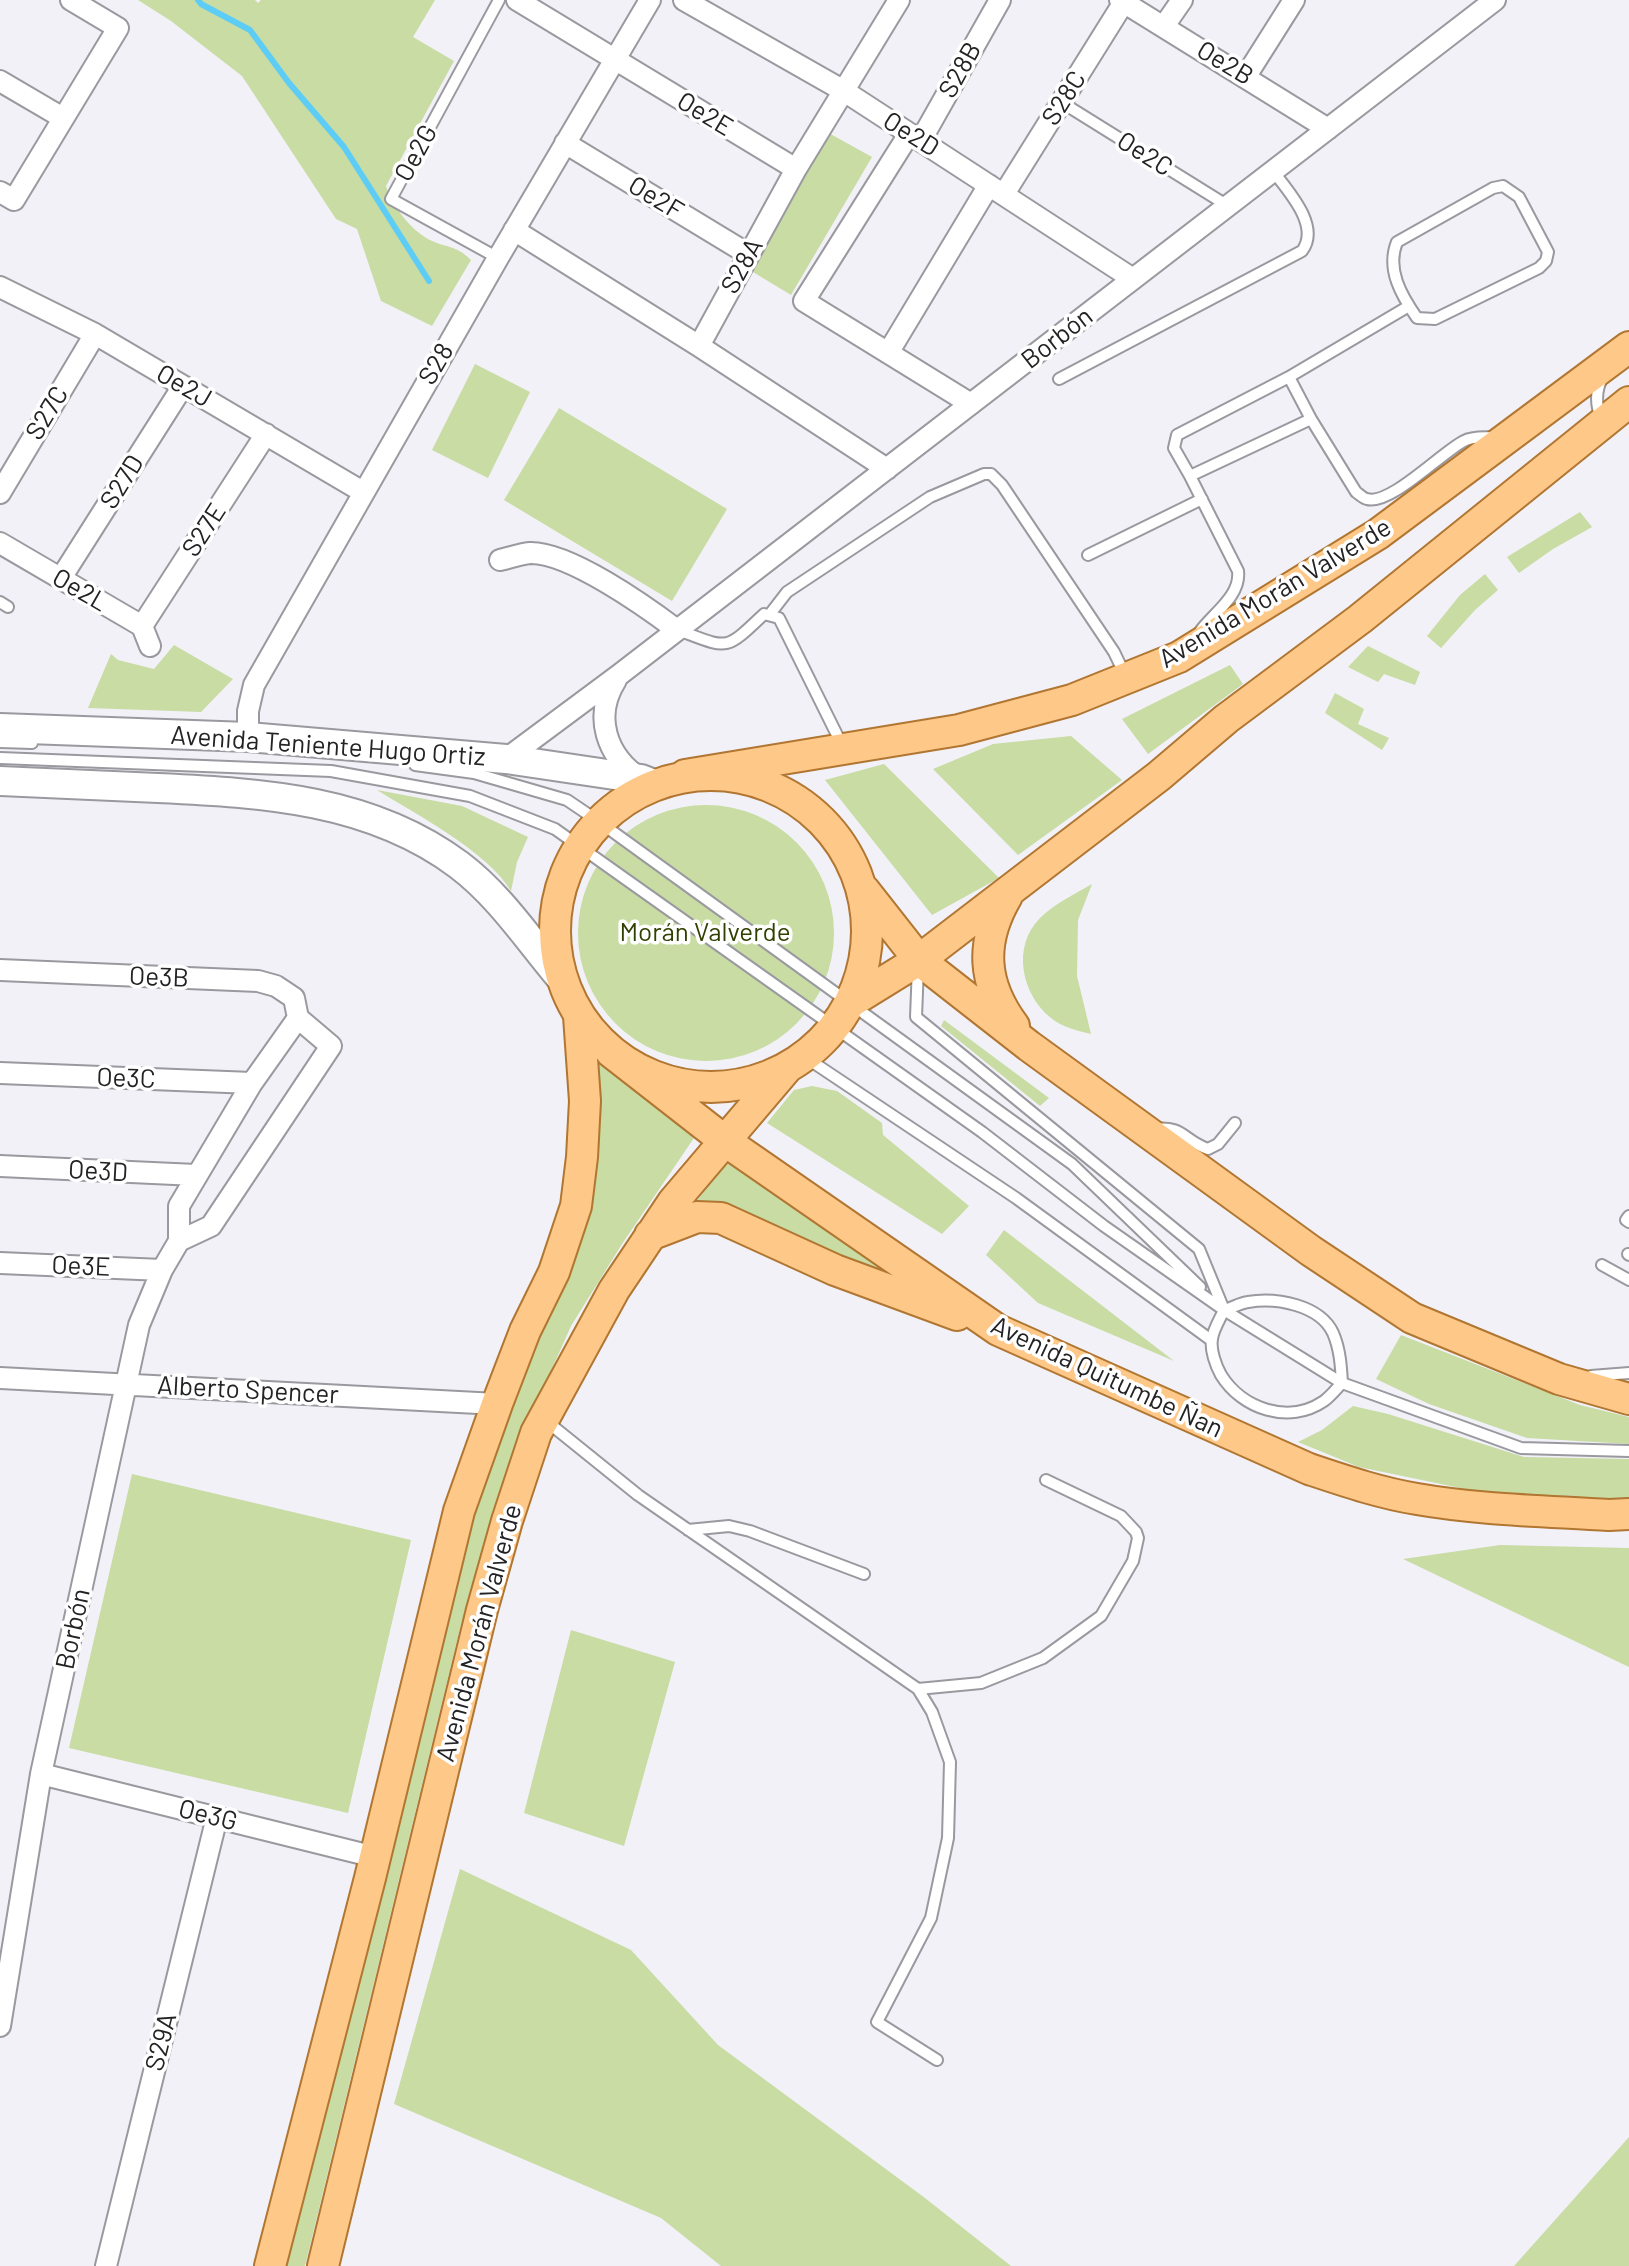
<!DOCTYPE html>
<html>
<head>
<meta charset="utf-8">
<style>
  body { margin:0 }
  canvas { display:block; background:#f1f1f7 }
</style>
</head>
<body>
<canvas width="1629" height="2266"></canvas>
<script>
const c = document.querySelector('canvas').getContext('2d');
c.lineJoin = 'round';
function fill(path, color) { c.fillStyle = color; c.fill(path, 'evenodd'); }
function strokePath(path, color, width, dash) { c.strokeStyle = color; c.lineWidth = width; c.lineCap = dash ? 'butt' : 'round'; c.setLineDash(dash || []); c.stroke(path); }
function drawText(font, color, halo, rows, align = 'center') {
  c.font = font + ' Barlow,sans-serif'; c.lineWidth = 7; c.setLineDash([]); c.textBaseline = 'middle'; c.strokeStyle = halo; c.fillStyle = color; for (const [text, x, y, turn = 0] of rows) {
    c.save(); c.translate(x, y); c.rotate((+turn || 0) * Math.PI / 180); c.textAlign = isNaN(turn) ? turn : align; if (halo) c.strokeText(text, 0, 0); c.fillText(text, 0, 0); c.restore();
  }
}
const green = new Path2D(`
  M 138,0 L 255,0 L 258,3 L 261,0 L 435,0 L 413,37 L 454,61 L 386,186 C 393,208 414,235 437,243 C 452,248 459,248 471,260 L 432,326 L 381,301 L 357,229 L 336,219 L 242,76 L 171,21 Z
  M 825,131 L 872,157 L 791,295 L 748,269 Z
  M 475,364 L 530,392 L 488,478 L 432,450 Z
  M 559,408 L 727,509 L 672,601 L 504,500 Z
  M 1580,512 L 1592,527 L 1553,549 L 1519,573 L 1507,557 Z
  M 1485,574 L 1498,590 L 1475,610 L 1441,648 L 1427,636 L 1460,595 Z
  M 174,645 L 233,679 L 201,712 L 88,708 L 111,654 L 118,660 L 154,669 Z
  M 1368,646 L 1420,672 L 1415,685 L 1384,674 L 1378,682 L 1348,667 Z
  M 1230,665 L 1243,684 L 1148,754 L 1122,719 Z
  M 1335,693 L 1364,709 L 1358,724 L 1389,738 L 1382,750 L 1325,713 Z
  M 1071,736 L 1122,780 L 1018,855 L 933,769 L 993,744 Z
  M 884,764 L 999,878 L 932,915 L 825,780 Z
  M 377,790 L 462,806 L 528,837 L 517,862 L 511,891 C 488,852 416,814 377,790 Z
  M578 933a128 128 0 1 1 256 0a128 128 0 1 1-256 0Z
  M 1092,884 L 1078,920 L 1077,976 L 1091,1034 C 1078,1031 1062,1027 1051,1018 C 1022,995 1011,947 1040,918 C 1054,904 1075,894 1092,884 Z
  M 944,1020 L 1049,1098 L 1040,1106 L 941,1026 Z
  M 597,1060 L 696,1135 L 622,1244 L 571,1326 L 522,1436 L 461,1624 L 305,2266 L 285,2266 L 431,1655 L 488,1462 L 589,1214 L 598,1157 L 601,1108 Z
  M 812,1086 L 837,1091 L 882,1123 L 883,1135 L 969,1206 L 942,1234 L 767,1123 L 794,1090 Z
  M 728,1159 L 923,1291 L 697,1201 Z
  M 1004,1230 L 1174,1361 L 1038,1303 L 986,1255 Z
  M 1401,1335 L 1580,1405 L 1629,1417 L 1629,1444 L 1527,1438 L 1429,1404 L 1376,1379 Z
  M 1353,1406 L 1388,1414 L 1524,1457 L 1629,1459 L 1629,1500 L 1614,1502 L 1518,1500 L 1359,1467 L 1298,1442 L 1322,1430 Z
  M 132,1474 L 411,1540 L 348,1813 L 69,1748 Z
  M 1500,1545 L 1629,1548 L 1629,1667 L 1403,1559 Z
  M 571,1630 L 675,1662 L 624,1846 L 524,1813 Z
  M 460,1869 L 631,1950 L 718,2045 L 925,2198 L 1011,2266 L 721,2266 L 661,2218 L 394,2104 Z
  M 1629,2137 L 1629,2266 L 1514,2266 Z`);
const stream = new Path2D(`
  M 198,0 L 201,4 L 250,30 L 289,83 L 344,147 L 429,281`);
const lane = new Path2D(`
  M 1061,102 L 1228,206
  M 1503,186 L 1519,197 L 1548,252 L 1546,261 L 1539,268 L 1435,319 L 1417,318 C 1401,295 1386,269 1397,242 L 1493,188 Z
  M 498,258 L 391,199 L 499,0
  M 1289,377 L 1409,306
  M 1059,379 L 1302,251 C 1321,226 1288,191 1273,171
  M 1601,419 C 1596,405 1595,390 1603,377
  M 1190,476 L 1174,448 L 1177,435 L 1289,377 L 1311,419
  M 1088,555 L 1202,499
  M 0,602 L 8,607
  M 770,614 L 787,592 L 930,497 L 984,474 L 991,474 L 1002,485 L 1114,652 L 1126,677
  M 678,630 C 729,649 724,652 764,614 L 779,618 L 843,747
  M 1201,630 C 1215,612 1241,595 1238,571 L 1190,476 L 1311,419 L 1356,492 C 1359,494 1364,499 1367,499 C 1390,506 1442,452 1464,441 C 1473,436 1485,438 1495,437
  M 0,742 L 32,743
  M 0,758 L 331,771 L 470,796 L 555,829 L 982,1132 L 1104,1226 L 1224,1310 L 1342,1383 L 1521,1448 L 1629,1451
  M 415,765 L 474,773 L 567,800 L 598,821 L 1072,1164 L 1200,1287
  M 918,966 L 916,1017 L 1199,1249 L 1224,1310 C 1220,1319 1213,1330 1212,1339 C 1210,1350 1216,1366 1221,1375 C 1242,1409 1289,1425 1324,1401 C 1331,1396 1337,1388 1342,1383 C 1341,1366 1340,1349 1333,1333 C 1320,1305 1276,1297 1248,1302 C 1240,1303 1232,1308 1224,1310
  M 805,1057 L 1016,1198 L 1211,1340
  M 1154,1129 C 1183,1125 1184,1141 1208,1149 L 1218,1144 L 1235,1123
  M 1629,1216 L 1626,1220 L 1629,1222
  M 1628,1254 L 1629,1255
  M 1602,1265 L 1629,1280
  M 1591,1376 L 1629,1373
  M 545,1420 L 638,1495 L 918,1689 L 932,1712 L 950,1762 L 948,1838 L 931,1918 L 877,2022 L 937,2060
  M 688,1530 L 729,1526 L 750,1531 L 864,1574
  M 918,1689 L 981,1683 L 1043,1658 L 1101,1616 L 1133,1561 L 1138,1538 L 1136,1532 L 1121,1516 L 1046,1480`);
const street = new Path2D(`
  M 517,0 L 796,169
  M 684,0 L 844,91 L 1133,279
  M 1120,0 L 1328,129
  M 1164,26 L 1182,0
  M 1246,76 L 1294,0
  M 0,81 L 63,118
  M 909,134 L 804,301 L 971,404
  M 921,140 L 1000,0
  M 565,143 L 748,254
  M 0,192 L 14,200 L 118,28 L 71,0
  M 1004,194 L 1124,2
  M 514,230 L 699,346 L 887,469
  M 0,287 L 95,334 L 363,492
  M 699,346 L 796,169 L 899,0
  M 888,353 L 989,185
  M 0,493 L 95,334
  M 0,543 L 142,626 L 150,646
  M 500,560 C 509,558 520,554 530,553 C 569,552 645,606 677,630
  M 61,578 L 183,386
  M 142,626 L 266,434
  M 616,680 C 593,716 606,756 641,779
  M 248,737 L 248,711 L 254,685 L 498,258 L 650,0
  M 506,759 L 619,675 L 1495,0
  M 0,970 L 258,981 L 276,986 L 294,998 L 298,1018
  M 0,1073 L 252,1083
  M 0,1166 L 196,1175
  M 179,1241 L 211,1226 L 331,1046 L 298,1018
  M 0,1263 L 162,1270
  M 0,1378 L 497,1404
  M 41,1774 L 375,1857
  M 0,2026 L 41,1774 L 139,1325 L 162,1270 L 179,1241 L 179,1206 L 252,1083 L 298,1018
  M 106,2266 L 217,1817`);
const secondary = new Path2D(`
  M 0,728 L 248,737 L 506,759 L 641,779 L 654,784
  M 0,781 C 53,783 105,786 158,788 C 263,793 371,799 459,865 C 499,895 528,939 560,977`);
const primary = new Path2D(`
  M555 931a156 156 0 1 1 312 0a156 156 0 1 1-312 0Z
  M 685,775 L 959,730 L 1072,700 L 1179,657 L 1378,534 L 1629,347
  M 864,890 L 919,960 L 1029,1046 L 1311,1251 L 1412,1318 L 1559,1379 L 1629,1399
  M 1007,896 C 980,942 982,983 1014,1026
  M 851,1002 L 919,960 L 1159,776 L 1226,719 L 1360,619 L 1629,402
  M 611,1052 L 725,1141 L 998,1330 L 1309,1469 C 1345,1481 1380,1493 1417,1499 C 1480,1510 1545,1511 1609,1515 L 1629,1514
  M 650,1235 L 697,1217 L 721,1218 L 835,1270 L 957,1315
  M 270,2266 L 370,1878 L 459,1511 L 497,1404 L 525,1331 L 554,1272 L 576,1206 L 582,1157 L 585,1101 L 579,1016
  M 323,2266 L 482,1610 L 507,1521 L 536,1433 L 614,1290 L 673,1202 L 786,1069`);
const streetNames = [
  ["Oe2B",1225,63,31],
  ["S28B",960,70,-61],
  ["S28C",1064,98,-58],
  ["Oe2E",705,114,31],
  ["Oe2D",911,134,32],
  ["Oe2G",416,153,-61],
  ["Oe2C",1145,154,32],
  ["Oe2F",656,198,31],
  ["S28A",742,266,-61],
  ["Borbón",1057,338,-38],
  ["S28",436,364,-60],
  ["Oe2J",184,386,30],
  ["S27C",47,413,-59],
  ["S27D",122,482,-58],
  ["S27E",204,530,-57],
  ["Oe2L",80,590,30],
  ["Avenida Morán Valverde",1275,593,-31],
  ["Avenida Teniente Hugo Ortiz",328,746,4],
  ["Oe3B",159,977,2],
  ["Oe3C",126,1078,2],
  ["Oe3D",98,1171,3],
  ["Oe3E",81,1266,2],
  ["Avenida Quitumbe Ñan",1107,1377,25],
  ["Alberto Spencer",248,1390,3],
  ["Borbón",73,1629,-78],
  ["Avenida Morán Valverde",479,1633,-75],
  ["Oe3G",208,1815,14],
  ["S29A",161,2042,-76]
];
const parkNames = [
  ["Morán Valverde",705,932]
];
fill(green, '#c8dca4');
strokePath(stream, '#5ecdf6', 6);
strokePath(lane, '#99999f', 14);
strokePath(street, '#99999f', 24);
strokePath(secondary, '#99999f', 32);
strokePath(primary, '#b17631', 34);
strokePath(lane, '#fff', 10);
strokePath(street, '#fff', 20);
strokePath(secondary, '#fff', 28);
strokePath(primary, '#fec888', 30);
drawText('26px', '#232325', '#fff', streetNames);
drawText('26px', '#304000', '#fff', parkNames);
</script>
</body>
</html>
